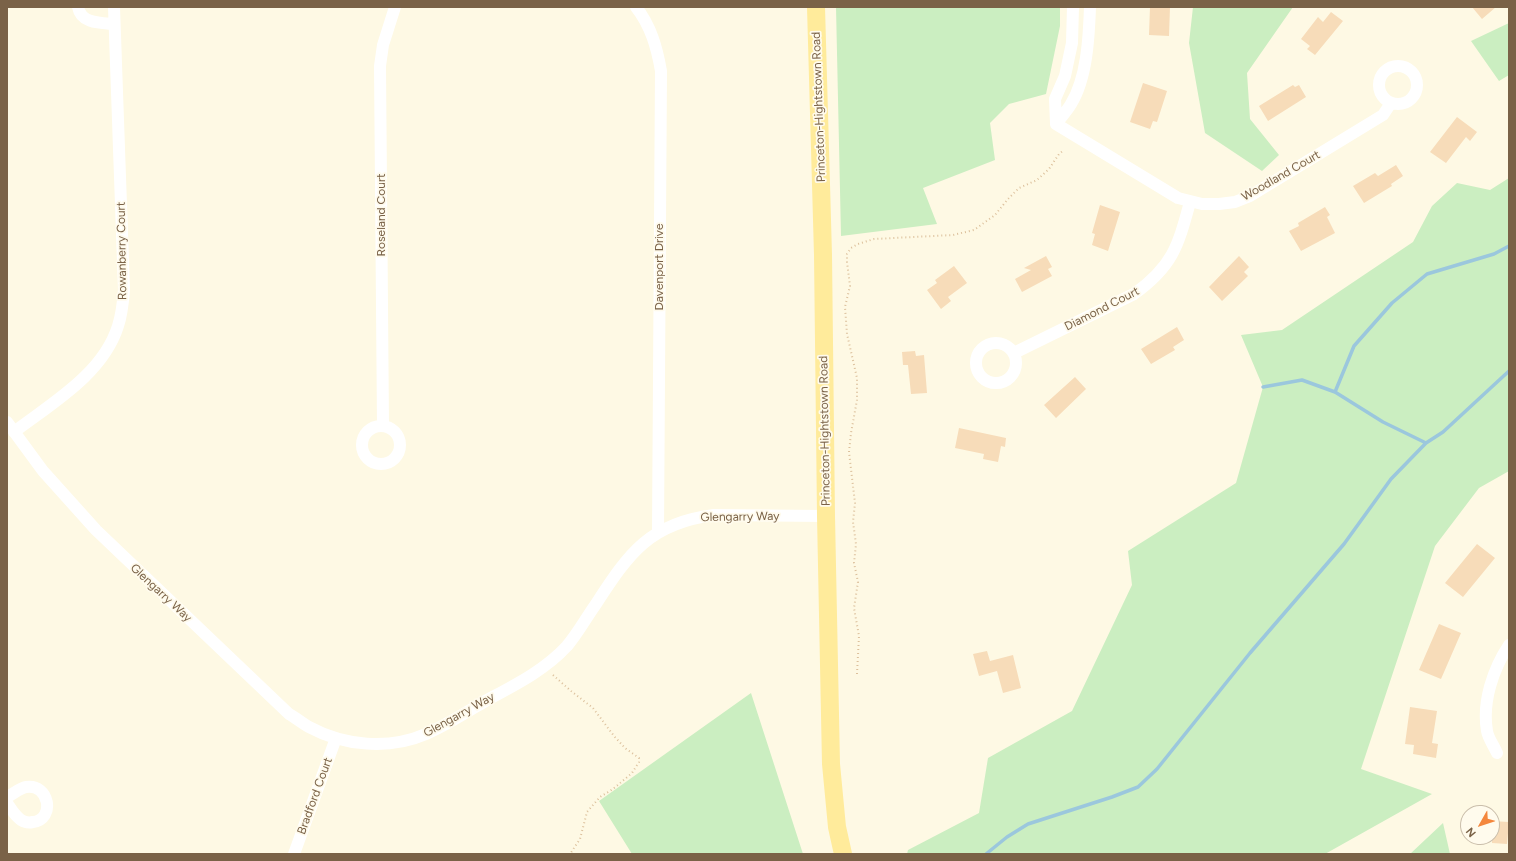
<!DOCTYPE html>
<html>
<head>
<meta charset="utf-8">
<style>
  body { margin:0 }
  #map { position:relative; width:1516px; height:861px; overflow:hidden; background:#fef9e4; font-family:Figtree,sans-serif }
  canvas { display:block }
  .frame { position:absolute; inset:0; border:8px solid #7a6247; pointer-events:none }
  .north { position:absolute; left:1460px; top:805px; width:40px; height:40px; box-sizing:border-box; background:#fffbed; border:1px solid #cabeab; border-radius:50%; rotate:231deg; font-size:11px; font-weight:700; line-height:16px; text-align:center; color:#7a6247 }
  .north::after { content:''; display:block; margin:auto; width:14px; height:18px; background:#f4873d; clip-path:polygon(50% 0,100% 100%,50% 72%,0 100%) }
</style>
</head>
<body>
<div id="map">
<canvas width="1516" height="861"></canvas>
<div class="frame"></div>
<div class="north">N</div>
</div>
<script>
const c = document.querySelector('canvas').getContext('2d');
c.lineJoin = 'round';
function fill(path, color) { c.fillStyle = color; c.fill(path, 'evenodd'); }
function strokePath(path, color, width, dash) { c.strokeStyle = color; c.lineWidth = width; c.lineCap = dash ? 'butt' : 'round'; c.setLineDash(dash || []); c.stroke(path); }
function drawText(font, color, halo, rows, align = 'center') {
  c.font = font + ' Figtree,sans-serif'; c.lineWidth = 3.5; c.setLineDash([]); c.textBaseline = 'middle'; c.strokeStyle = halo; c.fillStyle = color; for (const [text, x, y, turn = 0] of rows) {
    c.save(); c.translate(x, y); c.rotate((+turn || 0) * Math.PI / 180); c.textAlign = isNaN(turn) ? turn : align; if (halo) c.strokeText(text, 0, 0); c.fillText(text, 0, 0); c.restore();
  }
}
const green = new Path2D(`
  M 836,7 L 1060,7 L 1060,26 L 1046,94 L 1009,104 L 990,123 L 995,160 L 923,188 L 937,224 L 841,236 Z
  M 1193,7 L 1293,7 L 1247,73 L 1250,119 L 1279,155 L 1262,171 L 1205,133 L 1189,43 Z
  M 1509,23 L 1509,75 L 1499,81 L 1471,41 Z
  M 1509,178 L 1509,471 L 1479,488 L 1435,546 L 1361,769 L 1432,794 L 1325,854 L 907,854 L 908,850 L 979,813 L 988,758 L 1072,711 L 1132,585 L 1128,551 L 1236,483 L 1263,387 L 1241,335 L 1282,330 L 1413,242 L 1432,206 L 1457,183 L 1490,190 Z
  M 751,693 L 803,854 L 632,854 L 599,801 Z
  M 1443,823 L 1450,854 L 1410,854 Z`);
const stream = new Path2D(`
  M 1263,387 L 1302,380 L 1335,392 L 1383,422 L 1426,443
  M 1335,392 L 1354,346 L 1392,303 L 1427,274 L 1494,254 L 1509,246
  M 986,854 L 1007,837 L 1028,824 L 1112,797 L 1138,787 L 1157,769 L 1250,653 L 1344,544 L 1391,479 L 1426,443 L 1443,432 L 1509,371`);
const building = new Path2D(`
  M 1150,7 L 1170,7 L 1169,36 L 1149,35 Z
  M 1472,7 L 1496,7 L 1482,19 Z
  M 1331,12 L 1343,21 L 1315,55 L 1307,49 L 1310,46 L 1301,39 L 1318,17 L 1323,22 Z
  M 1143,83 L 1167,91 L 1157,122 L 1153,121 L 1150,129 L 1130,122 Z
  M 1293,85 L 1295,87 L 1299,85 L 1306,97 L 1268,121 L 1259,106 Z
  M 1457,117 L 1477,132 L 1470,141 L 1466,137 L 1446,163 L 1430,152 Z
  M 1396,165 L 1403,176 L 1391,184 L 1392,186 L 1364,203 L 1353,186 L 1375,173 L 1378,176 Z
  M 1100,205 L 1120,212 L 1108,251 L 1092,245 L 1095,234 L 1092,233 Z
  M 1325,207 L 1330,215 L 1327,217 L 1335,233 L 1301,251 L 1289,231 L 1299,226 L 1298,223 Z
  M 1046,256 L 1052,267 L 1048,269 L 1052,276 L 1022,292 L 1015,279 L 1031,270 L 1024,268 Z
  M 1239,256 L 1249,267 L 1244,272 L 1248,276 L 1222,301 L 1209,287 Z
  M 954,266 L 967,283 L 948,297 L 951,301 L 941,309 L 927,290 L 937,283 L 935,280 Z
  M 1177,327 L 1184,340 L 1173,347 L 1175,350 L 1151,364 L 1141,349 Z
  M 915,351 L 916,356 L 924,355 L 927,393 L 911,394 L 908,365 L 903,365 L 902,352 Z
  M 1075,377 L 1086,389 L 1056,418 L 1044,405 Z
  M 959,428 L 1006,438 L 1005,447 L 1001,446 L 998,462 L 983,459 L 984,454 L 955,448 Z
  M 1477,544 L 1495,558 L 1463,597 L 1445,583 Z
  M 1439,624 L 1461,633 L 1441,679 L 1419,670 Z
  M 987,651 L 990,661 L 1013,655 L 1021,688 L 1003,693 L 997,671 L 979,676 L 973,654 Z
  M 1410,707 L 1437,711 L 1432,743 L 1438,744 L 1436,758 L 1413,754 L 1414,745 L 1405,744 Z
  M 1492,821 L 1509,822 L 1507,844 L 1492,843 Z`);
const path = new Path2D(`
  M 857,674 L 859,636 L 854,608 L 858,582 L 854,563 L 856,544 L 853,522 L 855,503 L 849,452 L 851,433 L 857,400 L 857,378 L 847,334 L 845,307 L 850,286 L 847,262 L 847,254 L 851,248 L 858,244 L 874,239 L 953,235 L 974,230 L 995,215 L 1008,199 L 1019,188 L 1037,180 L 1049,169 L 1059,154 L 1064,150
  M 553,675 L 571,691 L 593,708 L 614,736 L 625,748 L 639,758 L 639,762 L 632,773 L 613,789 L 600,797 L 587,812 L 580,839 L 570,854`);
const street = new Path2D(`
  M 78,7 C 81,24 101,23 114,24
  M 636,7 C 651,26 657,48 661,71 L 658,532
  M1379 85a19 19 0 1 1 38 0a19 19 0 1 1-38 0Z
  M 1056,124 L 1178,198 L 1202,204 L 1219,204 L 1235,202 L 1250,196 L 1383,115 L 1391,103
  M 1056,124 C 1061,117 1067,111 1071,104 C 1087,78 1089,37 1090,7
  M 1056,124 L 1055,99 L 1065,76 L 1072,43 L 1073,7
  M976 363a20 20 0 1 1 40 0a20 20 0 1 1-40 0Z
  M 1014,353 L 1134,294 C 1173,266 1178,246 1190,202
  M 7,422 L 43,471 L 96,530 L 289,714 C 296,718 302,723 309,727 C 344,746 389,750 426,734 C 447,725 467,712 487,700 C 515,685 545,670 567,646 C 578,633 586,618 596,604 C 629,553 650,523 714,515 L 826,516
  M362 445a19 19 0 1 1 38 0a19 19 0 1 1-38 0Z
  M 383,426 L 380,66 L 383,45 L 395,7
  M 14,432 C 52,403 103,374 118,326 C 122,314 123,303 124,290 L 114,7
  M 1497,753 C 1494,746 1488,738 1487,731 C 1482,702 1493,669 1509,645
  M 7,797 C 13,794 20,788 26,787 C 49,783 56,819 33,822 C 28,823 24,822 21,820 C 15,816 11,809 7,803
  M 294,854 L 336,738`);
const primary = new Path2D(`
  M 816,7 L 823,255 L 826,516 L 831,764 L 837,827 L 843,854`);
const streetNames = [
  ["Princeton-Hightstown Road",819,107,-92],
  ["Woodland Court",1281,176,-30],
  ["Roseland Court",381,215,-90],
  ["Rowanberry Court",122,251,-91],
  ["Davenport Drive",659,267,-90],
  ["Diamond Court",1102,309,-27],
  ["Princeton-Hightstown Road",825,431,-91],
  ["Glengarry Way",740,517,-1],
  ["Glengarry Way",161,593,43],
  ["Glengarry Way",459,715,-29],
  ["Bradford Court",315,796,-70]
];
fill(green, '#cbeec1');
strokePath(stream, '#9bc7dd', 3.5);
fill(building, '#f7dcb9');
strokePath(path, '#dcc09c', 2, [1, 3]);
strokePath(street, '#fff', 12);
strokePath(primary, '#ffeb9b', 18);
drawText('12px', '#7a6247', '#fffbed', streetNames);
</script>
</body>
</html>
